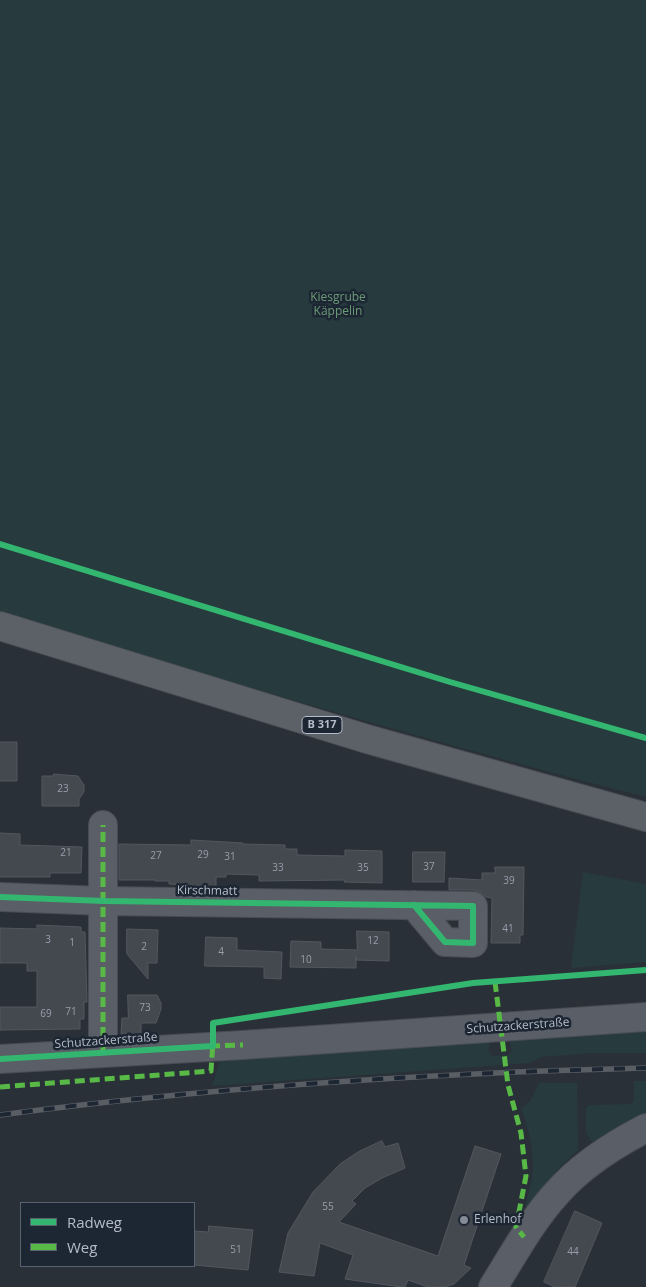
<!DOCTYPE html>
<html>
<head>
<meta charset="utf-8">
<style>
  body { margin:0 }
  #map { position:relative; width:646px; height:1287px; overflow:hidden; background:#2a3038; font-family:"Open Sans",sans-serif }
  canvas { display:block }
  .legend { position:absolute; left:20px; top:1202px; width:175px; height:65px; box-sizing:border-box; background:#1d2633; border:1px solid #59626f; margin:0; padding:6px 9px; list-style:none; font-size:15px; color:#b4bcc9 }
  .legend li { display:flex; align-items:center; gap:10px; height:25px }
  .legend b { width:25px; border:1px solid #59626f }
</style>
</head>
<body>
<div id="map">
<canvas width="646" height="1287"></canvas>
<ul class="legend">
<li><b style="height:6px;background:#33b770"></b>Radweg</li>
<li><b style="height:6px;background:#58b947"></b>Weg</li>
</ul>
</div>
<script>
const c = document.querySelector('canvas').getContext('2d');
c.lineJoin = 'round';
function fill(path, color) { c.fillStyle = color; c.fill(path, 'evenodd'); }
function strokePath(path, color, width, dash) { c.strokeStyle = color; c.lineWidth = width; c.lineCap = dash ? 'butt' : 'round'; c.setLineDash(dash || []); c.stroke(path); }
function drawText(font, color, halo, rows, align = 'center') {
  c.font = font + ' "Open Sans",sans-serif'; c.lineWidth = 5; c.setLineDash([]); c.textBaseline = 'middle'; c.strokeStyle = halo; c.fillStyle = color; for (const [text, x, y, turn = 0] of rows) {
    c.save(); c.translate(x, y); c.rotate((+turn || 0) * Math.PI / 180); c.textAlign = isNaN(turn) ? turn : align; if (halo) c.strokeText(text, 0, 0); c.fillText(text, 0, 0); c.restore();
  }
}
const green = new Path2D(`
  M 0,0 L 646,0 L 646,797 C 429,742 215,677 0,614 Z
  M 583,872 L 646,884 L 646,962 L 571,968 Z
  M 646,1025 L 646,1053 L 593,1053 L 541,1057 L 530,1063 L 212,1086 L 220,1061 L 230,1060 L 238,1056 L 456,1040 L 458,1045 L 460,1043 C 470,1042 481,1039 490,1044 L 488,1050 L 492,1056 L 509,1055 L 512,1051 L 510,1042 L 518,1038 Z
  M 634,1081 L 646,1081 L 646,1118 L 595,1146 L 586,1133 L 586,1108 L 589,1105 L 631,1104 L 634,1101 Z
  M 539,1083 L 577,1083 L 578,1150 L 556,1171 L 526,1210 C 525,1201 530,1189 532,1179 C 535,1156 530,1131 521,1109 L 531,1100 Z`);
const building = new Path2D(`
  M 0,742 L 17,742 L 17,781 L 0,781 Z
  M 54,774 L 78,776 L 84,785 L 84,792 L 79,799 L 79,806 L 42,806 L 42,776 L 53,776 Z
  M 0,833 L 20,834 L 20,845 L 82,847 L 81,873 L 50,873 L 50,877 L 0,877 Z
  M 191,840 L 243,843 L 243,844 L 285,845 L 285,849 L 297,849 L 297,855 L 345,856 L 345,850 L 382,851 L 382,883 L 344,882 L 345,880 L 259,881 L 259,875 L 226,874 L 226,877 L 216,877 L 216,887 L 169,884 L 169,881 L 155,881 L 155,880 L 119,880 L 119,844 L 191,845 Z
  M 413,852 L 445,852 L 444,882 L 413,882 Z
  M 495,867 L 524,867 L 523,935 L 520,935 L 520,943 L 491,943 L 492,898 L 486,897 L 480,892 L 474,890 L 449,890 L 449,878 L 482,880 L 482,873 L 495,873 Z
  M 37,925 L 81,927 L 81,932 L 85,932 L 87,1002 L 84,1002 L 84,1019 L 80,1019 L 80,1029 L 0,1030 L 0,1007 L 37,1007 L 37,971 L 27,971 L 27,963 L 0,963 L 0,928 L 37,929 Z
  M 127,929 L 158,930 L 157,963 L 148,963 L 148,979 L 127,954 Z
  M 357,931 L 389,932 L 389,961 L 356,960 L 356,956 L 356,968 L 290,967 L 291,941 L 321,942 L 321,949 L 357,950 Z
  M 206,937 L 237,938 L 237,950 L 282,952 L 281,979 L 264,978 L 264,967 L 205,966 Z
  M 128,995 L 157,995 L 161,1003 L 161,1009 L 156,1023 L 141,1023 L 141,1034 L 121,1034 L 122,1018 L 128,1018 Z
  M 382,1141 L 385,1147 L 398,1143 L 405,1168 L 382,1178 L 365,1188 L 352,1201 L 356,1204 L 339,1222 L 438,1256 L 475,1146 L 501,1154 L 464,1265 L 471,1268 L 454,1284 L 445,1287 L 428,1287 L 408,1280 L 405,1287 L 401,1287 L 345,1279 L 353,1255 L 320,1243 L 314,1276 L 279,1272 L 288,1233 L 313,1192 L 340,1164 L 358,1152 Z
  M 575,1211 L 602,1223 L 575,1287 L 555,1287 L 544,1282 Z
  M 209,1226 L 253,1230 L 248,1270 L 194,1265 L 194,1231 L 208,1232 Z`);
const minor = new Path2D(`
  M 0,897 L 104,901 L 473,906 L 473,943 L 445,942 L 414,905
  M 103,1052 L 103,825
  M 0,1059 L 243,1045 L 646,1017
  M 493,1287 C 512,1257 532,1220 556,1194 C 580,1166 613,1145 646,1128`);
const major = new Path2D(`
  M 0,626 L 367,739 L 646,817`);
const rail = new Path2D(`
  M 0,1115 C 214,1087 430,1073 646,1068`);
const quiet = new Path2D(`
  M 495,982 L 508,1085 L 521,1133 L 526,1176 L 516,1227 L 524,1237
  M 210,1046 L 243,1045
  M 103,1052 L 103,825
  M 0,1087 L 211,1071 L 213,1041`);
const cycleway = new Path2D(`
  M 0,544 L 450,682 L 646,738
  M 0,897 L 104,901 L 473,906 L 473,943 L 445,942 L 414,905
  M 0,1059 L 213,1046 L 213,1023 L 473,983 L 646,970`);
const markers = [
  [464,1220,5,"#848b96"]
];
const numberNames = [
  ["23",63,789],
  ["21",66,853],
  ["29",203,855],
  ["27",156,856],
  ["31",230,857],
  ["37",429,867],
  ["33",278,868],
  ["35",363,868],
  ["39",509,881],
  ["41",508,929],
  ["3",48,940],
  ["12",373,941],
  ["1",72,943],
  ["2",144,947],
  ["4",221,952],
  ["10",306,960],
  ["73",145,1008],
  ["71",71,1012],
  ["69",46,1014],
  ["55",328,1207],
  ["51",236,1250],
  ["44",573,1252]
];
const shields = [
  [322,725,40]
];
const shieldNames = [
  ["B 317",322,725]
];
const parkNames = [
  ["Kiesgrube",338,298],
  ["Käppelin",338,312]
];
const streetNames = [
  ["Kirschmatt",207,891,1],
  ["Schutzackerstraße",518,1026,-4],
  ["Schutzackerstraße",106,1041,-4]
];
const poiNames = [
  ["Erlenhof",474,1220]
];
fill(green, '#273a3e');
fill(building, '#444950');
strokePath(building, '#52575f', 1);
strokePath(minor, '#484c53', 30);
strokePath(major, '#484c55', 30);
strokePath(minor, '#5a5e66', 28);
strokePath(major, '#5c6168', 28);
strokePath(rail, '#595d64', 5.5);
strokePath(rail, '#1d2633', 4, [11]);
strokePath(quiet, '#58b947', 5, [10, 5]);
strokePath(cycleway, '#33b770', 6);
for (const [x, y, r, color] of markers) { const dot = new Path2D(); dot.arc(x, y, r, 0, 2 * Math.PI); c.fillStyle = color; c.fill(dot); strokePath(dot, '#1d2633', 2); }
drawText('10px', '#989fab', null, numberNames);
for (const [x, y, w] of shields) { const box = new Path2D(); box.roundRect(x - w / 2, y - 8.5, w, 17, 4); c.fillStyle = '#1d2633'; c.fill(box); strokePath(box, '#b4bcc9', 1); }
drawText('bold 11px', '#b4bcc9', null, shieldNames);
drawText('12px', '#6b9a76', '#1d2633', parkNames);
drawText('12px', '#b4bcc9', '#1d2633', streetNames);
drawText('12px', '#b4bcc9', '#1d2633', poiNames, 'left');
</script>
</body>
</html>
